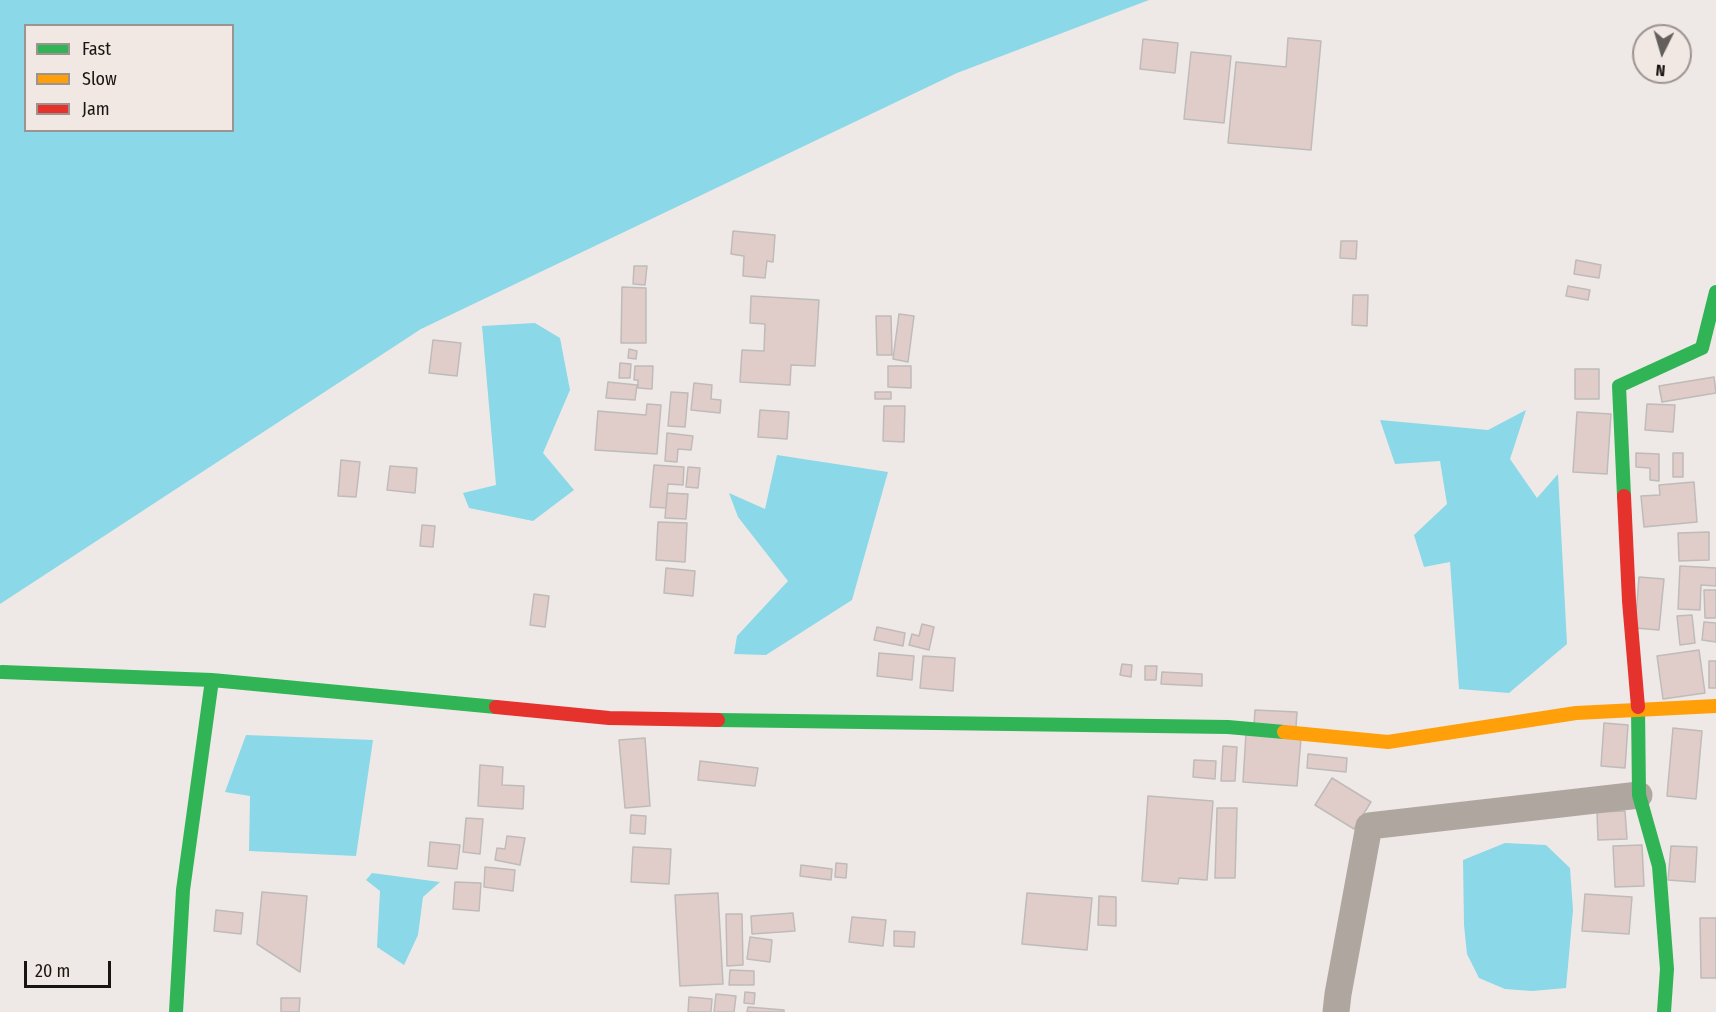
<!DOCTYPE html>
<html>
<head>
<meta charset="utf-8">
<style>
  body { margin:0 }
  #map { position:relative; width:1716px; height:1012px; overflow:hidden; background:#eee9e6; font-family:"Fira Sans Condensed",sans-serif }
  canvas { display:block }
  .legend { position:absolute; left:24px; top:24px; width:210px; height:108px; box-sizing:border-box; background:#f2e8e3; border:2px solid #9b9490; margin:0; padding:8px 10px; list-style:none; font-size:18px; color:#181513 }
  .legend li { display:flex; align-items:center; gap:12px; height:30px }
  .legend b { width:30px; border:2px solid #9b9490 }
  .north { position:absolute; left:1632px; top:24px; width:60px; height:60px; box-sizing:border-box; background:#f2e8e3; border:2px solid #9b9490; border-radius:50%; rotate:185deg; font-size:16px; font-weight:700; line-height:24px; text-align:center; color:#181513 }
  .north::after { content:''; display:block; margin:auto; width:21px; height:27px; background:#635f5d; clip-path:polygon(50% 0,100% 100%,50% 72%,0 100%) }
  .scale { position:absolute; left:24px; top:961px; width:87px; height:27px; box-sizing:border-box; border:3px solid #181513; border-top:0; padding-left:8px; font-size:18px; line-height:21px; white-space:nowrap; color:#181513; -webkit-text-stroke:4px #f2e8e3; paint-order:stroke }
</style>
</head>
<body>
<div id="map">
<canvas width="1716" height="1012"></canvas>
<ul class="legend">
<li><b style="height:8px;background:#30b455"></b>Fast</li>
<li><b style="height:8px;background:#ff9f0a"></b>Slow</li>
<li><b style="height:8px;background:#e5322d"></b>Jam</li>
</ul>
<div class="north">N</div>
<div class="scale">20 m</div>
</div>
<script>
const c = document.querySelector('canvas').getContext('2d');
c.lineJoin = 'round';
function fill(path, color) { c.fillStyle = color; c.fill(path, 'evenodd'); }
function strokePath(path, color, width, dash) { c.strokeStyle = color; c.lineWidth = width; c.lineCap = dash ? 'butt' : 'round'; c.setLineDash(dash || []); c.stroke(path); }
const water = new Path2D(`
  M 0,0 L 1149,0 L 957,73 L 421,329 L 0,604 ZM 26,26 L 232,26 L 232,130 L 26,130 Z
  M 535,323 L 560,338 L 570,390 L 543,453 L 574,490 L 533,521 L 469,508 L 463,493 L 496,485 L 482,326 Z
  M 1526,410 L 1510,459 L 1537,498 L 1558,474 L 1567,644 L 1509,693 L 1459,689 L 1450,562 L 1424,567 L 1414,535 L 1447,504 L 1440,461 L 1395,464 L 1380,420 L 1488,430 Z
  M 777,455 L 888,472 L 852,600 L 766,655 L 734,654 L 737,636 L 788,581 L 738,517 L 729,493 L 765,509 Z
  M 246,735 L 373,740 L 356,856 L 249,851 L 250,796 L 225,792 Z
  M 1505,843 L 1546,845 L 1570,868 L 1573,910 L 1566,988 L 1532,991 L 1505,989 L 1479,978 L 1467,954 L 1464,925 L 1463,860 Z
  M 372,873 L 440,882 L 423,897 L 418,935 L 404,965 L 377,947 L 380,891 L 366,880 Z`);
const building = new Path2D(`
  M 1288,38 L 1321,41 L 1311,150 L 1228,143 L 1236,62 L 1286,67 Z
  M 1143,39 L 1178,43 L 1175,73 L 1140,69 Z
  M 1191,52 L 1231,56 L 1224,123 L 1184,119 Z
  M 733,231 L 775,235 L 773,262 L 767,261 L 765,278 L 743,276 L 744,256 L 731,254 Z
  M 1341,241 L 1357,241 L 1356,259 L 1340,258 Z
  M 1576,260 L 1601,265 L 1599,278 L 1574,274 Z
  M 634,266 L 647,266 L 645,285 L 633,284 Z
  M 1568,286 L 1590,290 L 1588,300 L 1566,296 Z
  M 622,287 L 646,288 L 646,343 L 621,343 Z
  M 1353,295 L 1368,295 L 1367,326 L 1352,325 Z
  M 751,296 L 819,300 L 815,366 L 791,365 L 790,385 L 740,382 L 742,350 L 764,351 L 765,324 L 750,323 Z
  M 899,314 L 914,316 L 908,362 L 893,359 Z
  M 876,316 L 891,316 L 892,355 L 877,355 Z
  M 433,340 L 461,343 L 457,376 L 429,373 Z
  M 629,349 L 637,351 L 636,359 L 628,358 Z
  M 620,363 L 631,364 L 630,378 L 619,378 Z
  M 635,366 L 653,366 L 652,389 L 638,388 L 638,380 L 634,380 Z
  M 888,366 L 911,366 L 911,388 L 888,387 Z
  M 1575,369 L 1599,369 L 1599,399 L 1575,399 Z
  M 1714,377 L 1716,393 L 1662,402 L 1659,386 Z
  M 608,382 L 637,385 L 635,400 L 606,398 Z
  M 694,383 L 712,385 L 711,399 L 721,400 L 720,413 L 691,410 Z
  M 671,392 L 688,393 L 685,427 L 668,426 Z
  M 875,392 L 891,392 L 891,399 L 875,399 Z
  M 647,404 L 661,405 L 657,454 L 595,450 L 598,411 L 646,415 Z
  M 1647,404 L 1675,405 L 1673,432 L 1645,430 Z
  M 884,406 L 905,406 L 904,442 L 883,441 Z
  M 760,410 L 789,412 L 787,439 L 758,437 Z
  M 1577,412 L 1611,414 L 1607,474 L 1573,472 Z
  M 667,433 L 693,436 L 691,450 L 678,449 L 677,462 L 665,461 Z
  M 1636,453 L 1659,454 L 1659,481 L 1650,480 L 1650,468 L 1636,467 Z
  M 1673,453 L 1683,453 L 1683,477 L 1673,477 Z
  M 341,460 L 360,462 L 356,497 L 338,496 Z
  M 654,465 L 684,467 L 683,485 L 668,484 L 666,508 L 650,507 Z
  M 390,466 L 417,468 L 415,493 L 387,490 Z
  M 688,467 L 700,468 L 698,488 L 686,487 Z
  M 1694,482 L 1697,522 L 1644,527 L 1641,496 L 1660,495 L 1659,485 Z
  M 667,493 L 688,494 L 686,519 L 665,518 Z
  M 658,522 L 687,523 L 685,562 L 656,560 Z
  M 422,525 L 435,526 L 433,547 L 420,546 Z
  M 1709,532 L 1709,560 L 1679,561 L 1678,533 Z
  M 1680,566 L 1716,568 L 1716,586 L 1701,585 L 1700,610 L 1678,609 Z
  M 666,568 L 695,571 L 693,596 L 664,593 Z
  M 1639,577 L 1664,579 L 1659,630 L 1635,628 Z
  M 1704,590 L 1716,590 L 1716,618 L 1705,618 Z
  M 534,594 L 549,596 L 545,627 L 530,625 Z
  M 1692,615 L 1695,643 L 1680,645 L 1677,616 Z
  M 1704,622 L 1716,623 L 1716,642 L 1702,640 Z
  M 922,624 L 934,627 L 929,650 L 909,645 L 912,634 L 919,636 Z
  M 877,627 L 905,633 L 903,646 L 874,640 Z
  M 1699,650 L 1705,693 L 1663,699 L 1657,656 Z
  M 879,653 L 914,656 L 912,680 L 877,676 Z
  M 923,656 L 955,658 L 953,691 L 920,688 Z
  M 1709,661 L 1716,661 L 1716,688 L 1709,688 Z
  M 1122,664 L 1132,665 L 1131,677 L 1120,675 Z
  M 1145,666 L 1157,666 L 1156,680 L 1145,680 Z
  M 1162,672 L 1202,674 L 1202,686 L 1161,684 Z
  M 1255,710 L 1297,712 L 1296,727 L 1254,726 Z
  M 1604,723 L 1628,725 L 1625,768 L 1601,766 Z
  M 1673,728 L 1702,731 L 1696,799 L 1667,796 Z
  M 1246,733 L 1301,739 L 1297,786 L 1243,782 Z
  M 645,738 L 650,806 L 625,808 L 619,740 Z
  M 1223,746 L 1237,747 L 1235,781 L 1221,781 Z
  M 1308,754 L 1347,758 L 1346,772 L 1307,768 Z
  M 1194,760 L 1216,761 L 1215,779 L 1193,777 Z
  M 700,761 L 758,768 L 755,786 L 698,780 Z
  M 480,765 L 503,767 L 502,785 L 524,786 L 523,809 L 478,806 Z
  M 1332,778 L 1371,802 L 1354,829 L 1315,805 Z
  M 1148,796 L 1213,801 L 1207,880 L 1179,878 L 1178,884 L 1142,881 Z
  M 1217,808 L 1237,808 L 1235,878 L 1215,878 Z
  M 1625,811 L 1627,839 L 1598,840 L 1597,812 Z
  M 631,815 L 646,816 L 645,834 L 630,833 Z
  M 466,818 L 483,819 L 480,854 L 463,852 Z
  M 507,836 L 525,838 L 520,865 L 495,860 L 497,848 L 505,849 Z
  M 430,842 L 460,845 L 457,869 L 428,866 Z
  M 1642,845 L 1644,886 L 1615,887 L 1613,846 Z
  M 1671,846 L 1697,847 L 1695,882 L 1668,880 Z
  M 633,847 L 671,849 L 669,884 L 631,882 Z
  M 836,863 L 847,864 L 846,878 L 835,877 Z
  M 801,865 L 832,869 L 831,880 L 800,876 Z
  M 485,867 L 515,870 L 513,891 L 484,887 Z
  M 455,882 L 481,883 L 479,911 L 453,909 Z
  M 262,892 L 307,896 L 300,972 L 257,944 Z
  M 718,893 L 723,984 L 680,986 L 675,895 Z
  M 1027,893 L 1092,898 L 1087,950 L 1022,944 Z
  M 1585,894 L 1632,897 L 1629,934 L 1582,931 Z
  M 1099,896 L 1116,897 L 1116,926 L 1098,925 Z
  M 216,910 L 243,913 L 241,934 L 214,931 Z
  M 793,913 L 795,931 L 752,934 L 751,916 Z
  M 726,914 L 742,914 L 743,965 L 727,966 Z
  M 852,917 L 886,920 L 883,946 L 849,942 Z
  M 1700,918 L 1716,918 L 1716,978 L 1701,978 Z
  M 894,931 L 915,932 L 914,947 L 894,946 Z
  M 750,937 L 772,940 L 770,962 L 747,959 Z
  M 730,970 L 754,971 L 754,985 L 729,985 Z
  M 745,992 L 755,993 L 754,1004 L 744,1003 Z
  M 716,994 L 736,996 L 734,1012 L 714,1012 Z
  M 689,997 L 712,999 L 711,1012 L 688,1012 Z
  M 281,998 L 300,998 L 299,1012 L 281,1012 Z
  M 748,1007 L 784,1010 L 784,1012 L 747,1012 Z`);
const street = new Path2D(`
  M 1336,1012 L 1338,994 L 1369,826 L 1639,795`);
const fast = new Path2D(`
  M 1624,496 L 1619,386 L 1702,348 L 1716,292
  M 2,672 L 212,680 L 496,707
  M 1638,707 L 1639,795 L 1659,866 L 1667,969 L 1664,1012
  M 718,720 L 1228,727 L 1284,732
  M 176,1012 L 183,890 L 212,680`);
const slow = new Path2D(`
  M 1284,732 L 1388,742 L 1576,713 L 1716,706`);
const jam = new Path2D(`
  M 1624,496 L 1629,601 L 1638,707
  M 496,707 L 609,718 L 718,720`);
fill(water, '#8bd8e8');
fill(building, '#e0ccc9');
strokePath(building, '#bfbbb9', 1.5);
strokePath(street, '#afa69f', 27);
strokePath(fast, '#30b455', 14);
strokePath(slow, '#ff9f0a', 14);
strokePath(jam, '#e5322d', 14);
</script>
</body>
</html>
